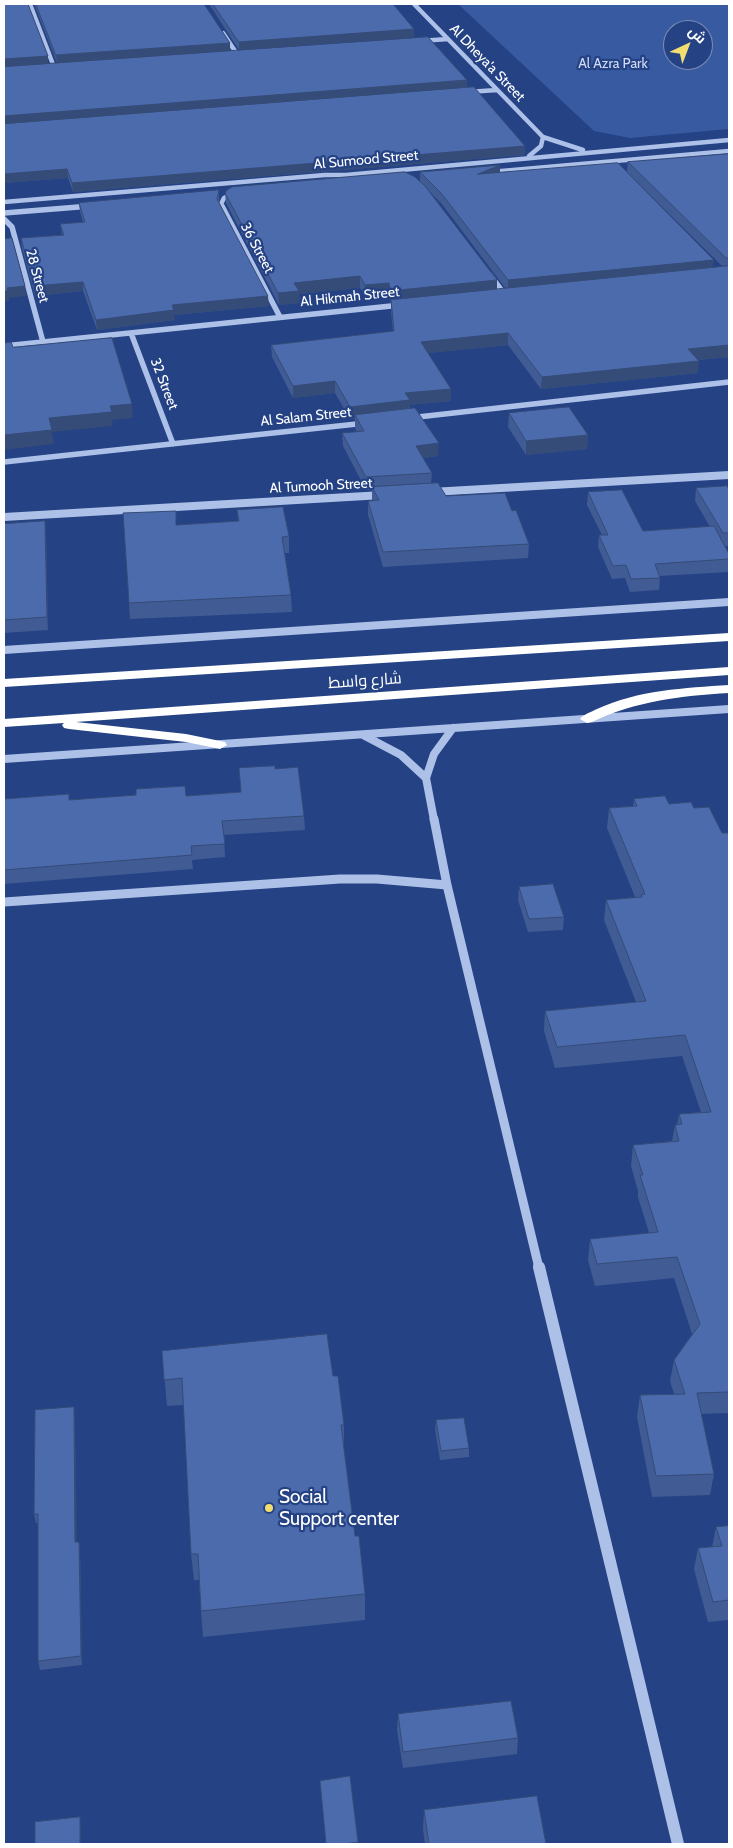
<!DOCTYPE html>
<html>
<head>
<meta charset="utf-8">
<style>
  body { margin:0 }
  #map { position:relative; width:733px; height:1848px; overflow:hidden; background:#244284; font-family:Cabin,Cairo,sans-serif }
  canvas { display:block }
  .frame { position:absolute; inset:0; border:5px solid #fff; pointer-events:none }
  .north { position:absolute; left:663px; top:20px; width:50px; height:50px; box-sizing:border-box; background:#244284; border:1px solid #7c8eb5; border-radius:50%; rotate:43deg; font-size:14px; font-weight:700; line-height:20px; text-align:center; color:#fff }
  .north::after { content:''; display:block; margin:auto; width:18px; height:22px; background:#f2dd71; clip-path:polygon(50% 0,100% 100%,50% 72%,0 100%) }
</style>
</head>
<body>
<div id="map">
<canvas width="733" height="1848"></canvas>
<div class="frame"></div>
<div class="north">ش</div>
</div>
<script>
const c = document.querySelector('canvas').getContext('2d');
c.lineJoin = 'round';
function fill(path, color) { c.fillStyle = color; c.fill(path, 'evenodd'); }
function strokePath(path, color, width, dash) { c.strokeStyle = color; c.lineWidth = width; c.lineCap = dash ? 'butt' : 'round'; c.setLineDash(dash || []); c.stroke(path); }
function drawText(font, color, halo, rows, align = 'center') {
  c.font = font + ' Cabin,Cairo,sans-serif'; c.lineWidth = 4.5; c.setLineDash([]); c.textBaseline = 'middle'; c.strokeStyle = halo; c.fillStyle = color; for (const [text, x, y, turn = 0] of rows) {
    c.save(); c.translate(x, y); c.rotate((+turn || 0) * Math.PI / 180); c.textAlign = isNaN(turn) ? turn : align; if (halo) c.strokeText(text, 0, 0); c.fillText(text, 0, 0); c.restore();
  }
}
const green = new Path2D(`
  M 458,4 L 729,4 L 729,129 L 630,138 L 594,131 ZM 673,30 L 703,30 L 703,60 L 673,60 Z`);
const minorFar4 = new Path2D(`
  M 30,4 L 54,67
  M 414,4 L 543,137 L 583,150
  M 223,33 L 237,54
  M 420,41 L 448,39
  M 468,92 L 497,90
  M 529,156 L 541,146 L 543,137
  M 490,172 L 729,151
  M 4,202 L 325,175 L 346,175 L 729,140
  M 80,207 L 91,206
  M 222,207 L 221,204 L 224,198 L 232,194`);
const minorFar3 = new Path2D(`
  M 222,206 L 280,317
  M 4,213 L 91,206
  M 4,219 L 12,227 L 43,342
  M 490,275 L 505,295
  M 131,333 L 173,444
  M 4,346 L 401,305
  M 409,418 L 729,382
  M 4,462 L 366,423`);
const minorFar2 = new Path2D(`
  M 431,492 L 729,475
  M 4,517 L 383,495
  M 4,650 L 729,602
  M 363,735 L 401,755 L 426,778
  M 4,759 L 729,709
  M 434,820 L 426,778 L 434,754 L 453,728`);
const minorFar1 = new Path2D(`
  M 434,819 L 447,885 L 539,1268
  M 4,902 L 340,879 L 377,879 L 447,885`);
const minor = new Path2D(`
  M 539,1267 L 678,1844`);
const highway = new Path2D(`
  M 729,633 L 729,641 L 4,687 L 4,679 Z
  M 729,667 L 729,675 L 76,722 L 186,734 L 225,742 L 227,745 L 220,749 L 186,742 L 69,729 L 64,728 L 62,725 L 64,723 L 4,727 L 4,719 Z
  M 729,685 L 729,693 C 680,696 636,701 592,722 L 587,723 L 580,719 C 584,714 591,712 597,709 C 638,690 685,688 729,685 Z`);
const wall = new Path2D(`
  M 4,4 L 48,64 L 57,63 L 34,4 L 204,4 L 230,43 L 230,51 L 467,80 L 467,88 L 525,155 L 73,192 L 68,178 L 4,183 Z
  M 209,4 L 393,4 L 414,37 L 239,50 Z
  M 729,154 L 729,357 L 698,360 L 698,373 L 541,389 L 508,345 L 428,353 L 451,401 L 410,405 L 410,409 L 438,456 L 423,458 L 432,473 L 431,484 L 446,496 L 512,511 L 529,544 L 528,558 L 383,567 L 368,515 L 368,501 L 372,501 L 372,490 L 366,490 L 343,446 L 342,433 L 357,432 L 355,428 L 355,419 L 350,419 L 335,393 L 293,398 L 272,357 L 271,345 L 393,332 L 391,312 L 391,302 L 390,302 L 389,294 L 365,296 L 360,288 L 299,294 L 300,303 L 279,305 L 226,203 L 225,193 L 420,182 L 420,172 L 500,172 L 713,268 L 723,267 L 627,172 L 628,162 ZM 428,190 L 441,203 L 506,289 L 497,290 Z
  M 219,190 L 219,202 L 269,306 L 174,315 L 175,320 L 97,330 L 83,291 L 35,296 L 22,248 L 21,238 L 62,235 L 60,224 L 83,222 L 80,212 L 79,203 Z
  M 509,413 L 588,435 L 587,449 L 526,455 L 508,427 Z
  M 696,488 L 729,489 L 729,546 L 725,546 L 729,554 L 729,572 L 659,576 L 660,578 L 659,590 L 630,592 L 625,578 L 612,579 L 598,547 L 599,535 L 602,535 L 587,505 L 588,492 L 643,531 L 710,527 L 695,501 Z
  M 237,510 L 289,536 L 289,553 L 285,553 L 291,595 L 292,612 L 130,619 L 129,603 L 176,525 L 238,521 Z
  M 45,521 L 46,534 L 48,630 L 4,633 L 4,524 Z
  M 239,768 L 275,769 L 304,816 L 305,830 L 224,835 L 225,857 L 192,860 L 193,869 L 4,884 L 4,799 L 70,800 L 186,796 L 241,792 Z
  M 634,799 L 694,808 L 722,833 L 729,833 L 729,1413 L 701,1414 L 714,1474 L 710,1495 L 652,1497 L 637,1417 L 640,1395 L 674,1394 L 670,1381 L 674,1360 L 692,1334 L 674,1278 L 595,1286 L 588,1260 L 590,1239 L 649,1233 L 638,1197 L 638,1191 L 631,1166 L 633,1145 L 672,1141 L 675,1125 L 677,1125 L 679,1114 L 701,1112 L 682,1056 L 555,1068 L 544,1031 L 545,1011 L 636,1002 L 604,920 L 606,900 L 635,897 L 607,828 L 609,808 L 633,806 Z
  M 519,887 L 564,917 L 563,930 L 528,932 L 518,900 Z
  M 162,1351 L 333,1376 L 344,1425 L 344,1449 L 355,1536 L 365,1594 L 365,1620 L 203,1637 L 201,1611 L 199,1580 L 194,1580 L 191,1554 L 184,1405 L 167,1406 Z
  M 75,1416 L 76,1542 L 79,1542 L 80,1550 L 82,1665 L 40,1670 L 38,1661 L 38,1523 L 36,1523 L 34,1514 Z
  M 436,1420 L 469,1448 L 469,1457 L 440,1460 L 435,1429 Z
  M 729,1526 L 729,1620 L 708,1622 L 694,1569 L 698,1548 L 712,1547 L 716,1527 Z
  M 398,1714 L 518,1738 L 517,1754 L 403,1768 L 397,1730 Z
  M 320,1781 L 358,1842 L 358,1844 L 326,1844 Z
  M 424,1810 L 546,1844 L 425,1844 L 423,1830 Z`);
const shadedWall = new Path2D(`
  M 414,29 L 414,37 L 239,50 L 239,42 Z
  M 230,43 L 230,51 L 57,63 L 56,55 Z
  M 48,56 L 48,64 L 4,67 L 4,59 Z
  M 467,80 L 467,88 L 4,125 L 4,116 Z
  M 525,146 L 525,155 L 73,192 L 72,183 Z
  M 500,165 L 500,175 L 478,174 Z
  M 67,169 L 68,178 L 4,183 L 4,174 Z
  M 714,260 L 712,270 L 508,291 L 508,280 Z
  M 360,276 L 360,288 L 299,294 L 300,303 L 279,305 L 278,293 L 294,283 Z
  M 497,280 L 497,292 L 390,302 L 390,291 Z
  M 83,282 L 83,291 L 35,296 L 34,286 Z
  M 389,283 L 389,294 L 365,296 L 365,285 Z
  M 25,286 L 26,296 L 9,298 L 9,301 L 4,302 L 4,291 L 7,288 Z
  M 268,296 L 269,306 L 174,315 L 175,320 L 97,330 L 96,320 L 172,305 Z
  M 508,333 L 508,345 L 420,354 L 421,342 Z
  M 729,345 L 729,357 L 687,361 L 688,349 Z
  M 699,361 L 698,373 L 541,389 L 542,377 Z
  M 335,381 L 335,393 L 293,398 L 293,386 Z
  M 451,389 L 451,401 L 410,405 L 409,413 L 355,415 L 355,419 L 350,419 L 350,407 L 405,393 Z
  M 132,404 L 133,418 L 112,420 L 113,426 L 52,432 L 54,444 L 4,450 L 4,435 L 49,418 L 110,406 Z
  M 588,435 L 587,449 L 526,455 L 526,441 Z
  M 439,443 L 438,456 L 415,459 L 416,446 Z
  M 45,521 L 46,534 L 48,630 L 47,617 Z
  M 74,1407 L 75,1416 L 77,1551 L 75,1542 Z
  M 79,1542 L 80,1550 L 82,1665 L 81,1656 Z
  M 80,1817 L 81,1826 L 81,1844 L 80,1844 Z`);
const building = new Path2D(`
  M 4,4 L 28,4 L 48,56 L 4,59 Z
  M 36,4 L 204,4 L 230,43 L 56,55 Z
  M 213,4 L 393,4 L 414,29 L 239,42 Z
  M 428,37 L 467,80 L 4,116 L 4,67 Z
  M 474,87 L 525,146 L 72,183 L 67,169 L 4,174 L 4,124 Z
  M 729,154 L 729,258 L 726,258 L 628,162 Z
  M 618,163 L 714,260 L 508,280 L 441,193 L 420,172 L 500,165 L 478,174 Z
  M 405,172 L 415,177 L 425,186 L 497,280 L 390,291 L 389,283 L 365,285 L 360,276 L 294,283 L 299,291 L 278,293 L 225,193 L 227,190 L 232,187 Z
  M 219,190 L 217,199 L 268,296 L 172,305 L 174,310 L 96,320 L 83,282 L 34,286 L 21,238 L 64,235 L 60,224 L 85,222 L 79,203 Z
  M 12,238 L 25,286 L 7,288 L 8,291 L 4,291 L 4,239 Z
  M 729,266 L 729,345 L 688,349 L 699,361 L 542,377 L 508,333 L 421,342 L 451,389 L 405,393 L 410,400 L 350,407 L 335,381 L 293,386 L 271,345 L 394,331 L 391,300 Z
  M 112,338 L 132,404 L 110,406 L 112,412 L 49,418 L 52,430 L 4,435 L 4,343 L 11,342 L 13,347 Z
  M 569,407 L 588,435 L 526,441 L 509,413 Z
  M 415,408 L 439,443 L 416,446 L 432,473 L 366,477 L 342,433 L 364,431 L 355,415 Z
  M 438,483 L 446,496 L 505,493 L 512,511 L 516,510 L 529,544 L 383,552 L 368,501 L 379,500 L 372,487 Z
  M 727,486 L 729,489 L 729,533 L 723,533 L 696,488 Z
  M 622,490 L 643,531 L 714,526 L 729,554 L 729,559 L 655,564 L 660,578 L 631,579 L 626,565 L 613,566 L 599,535 L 608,535 L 588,492 Z
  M 283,507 L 289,536 L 282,537 L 291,595 L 129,603 L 123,513 L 176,511 L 176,525 L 239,521 L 237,510 Z
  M 45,521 L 47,617 L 4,620 L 4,524 Z
  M 275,766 L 275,769 L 298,767 L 304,816 L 222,821 L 225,844 L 191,846 L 192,855 L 4,870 L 4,799 L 69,794 L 69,800 L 136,795 L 136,789 L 185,786 L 186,796 L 241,792 L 239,768 Z
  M 665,796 L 669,804 L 691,802 L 694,808 L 709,807 L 722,833 L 729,833 L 729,1392 L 697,1393 L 714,1474 L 656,1476 L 640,1395 L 685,1394 L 674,1360 L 700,1324 L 677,1257 L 597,1264 L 590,1239 L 658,1232 L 640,1175 L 643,1175 L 633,1145 L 679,1141 L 675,1125 L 682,1124 L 679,1114 L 711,1112 L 685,1035 L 557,1047 L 545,1011 L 646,1001 L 606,900 L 642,897 L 641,895 L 645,894 L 609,808 L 637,806 L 634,799 Z
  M 553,884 L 564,917 L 529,919 L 519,887 Z
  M 327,1334 L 333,1376 L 338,1376 L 344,1425 L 341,1425 L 355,1536 L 359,1536 L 365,1594 L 201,1611 L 198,1554 L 191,1554 L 182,1378 L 164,1380 L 162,1351 Z
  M 74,1407 L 75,1542 L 79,1542 L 81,1656 L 38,1661 L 38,1514 L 34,1514 L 35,1410 Z
  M 464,1418 L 469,1448 L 441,1451 L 436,1420 Z
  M 729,1526 L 729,1600 L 713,1602 L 698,1548 L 722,1546 L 716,1527 Z
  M 511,1701 L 518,1738 L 403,1752 L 398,1714 Z
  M 350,1776 L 358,1842 L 344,1844 L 326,1844 L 320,1781 Z
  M 537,1796 L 546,1844 L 429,1844 L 424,1810 Z
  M 80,1817 L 80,1844 L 35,1844 L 35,1822 Z`);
const markers = [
  [269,1508,5,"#f2dd71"]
];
const farStreetnames = [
  ["Al Dheya'a Street",487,63,46],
  ["Al Sumood Street",366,160,-5],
  ["36 Street",257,248,62],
  ["28 Street",37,276,75],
  ["Al Hikmah Street",350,297,-6],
  ["32 Street",164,384,69],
  ["Al Salam Street",306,417,-6],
  ["Al Tumooh Street",321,486,-3]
];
const farParknames = [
  ["Al Azra Park",613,64]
];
const streetNames = [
  ["شارع واسط",365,681,-4]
];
const nearPoinames = [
  ["Social",279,1497],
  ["Support center",279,1519]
];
fill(green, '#385aa1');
strokePath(minorFar4, '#adc1e8', 4.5);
strokePath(minorFar3, '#adc1e8', 5.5);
strokePath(minorFar2, '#adc1e8', 8);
strokePath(minorFar1, '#adc1e8', 9);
strokePath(minor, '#adc1e8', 12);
fill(highway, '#fff');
fill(wall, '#415c94');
fill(shadedWall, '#354b78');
fill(building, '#4c6bac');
strokePath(building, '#354b78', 1);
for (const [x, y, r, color] of markers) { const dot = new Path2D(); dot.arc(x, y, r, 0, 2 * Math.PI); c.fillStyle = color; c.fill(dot); strokePath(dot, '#244284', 2); }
drawText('14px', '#fff', '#244284', farStreetnames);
drawText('14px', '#d1ddf6', '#244284', farParknames);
drawText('16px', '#fff', '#244284', streetNames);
drawText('19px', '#fff', '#244284', nearPoinames, 'left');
</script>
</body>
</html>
